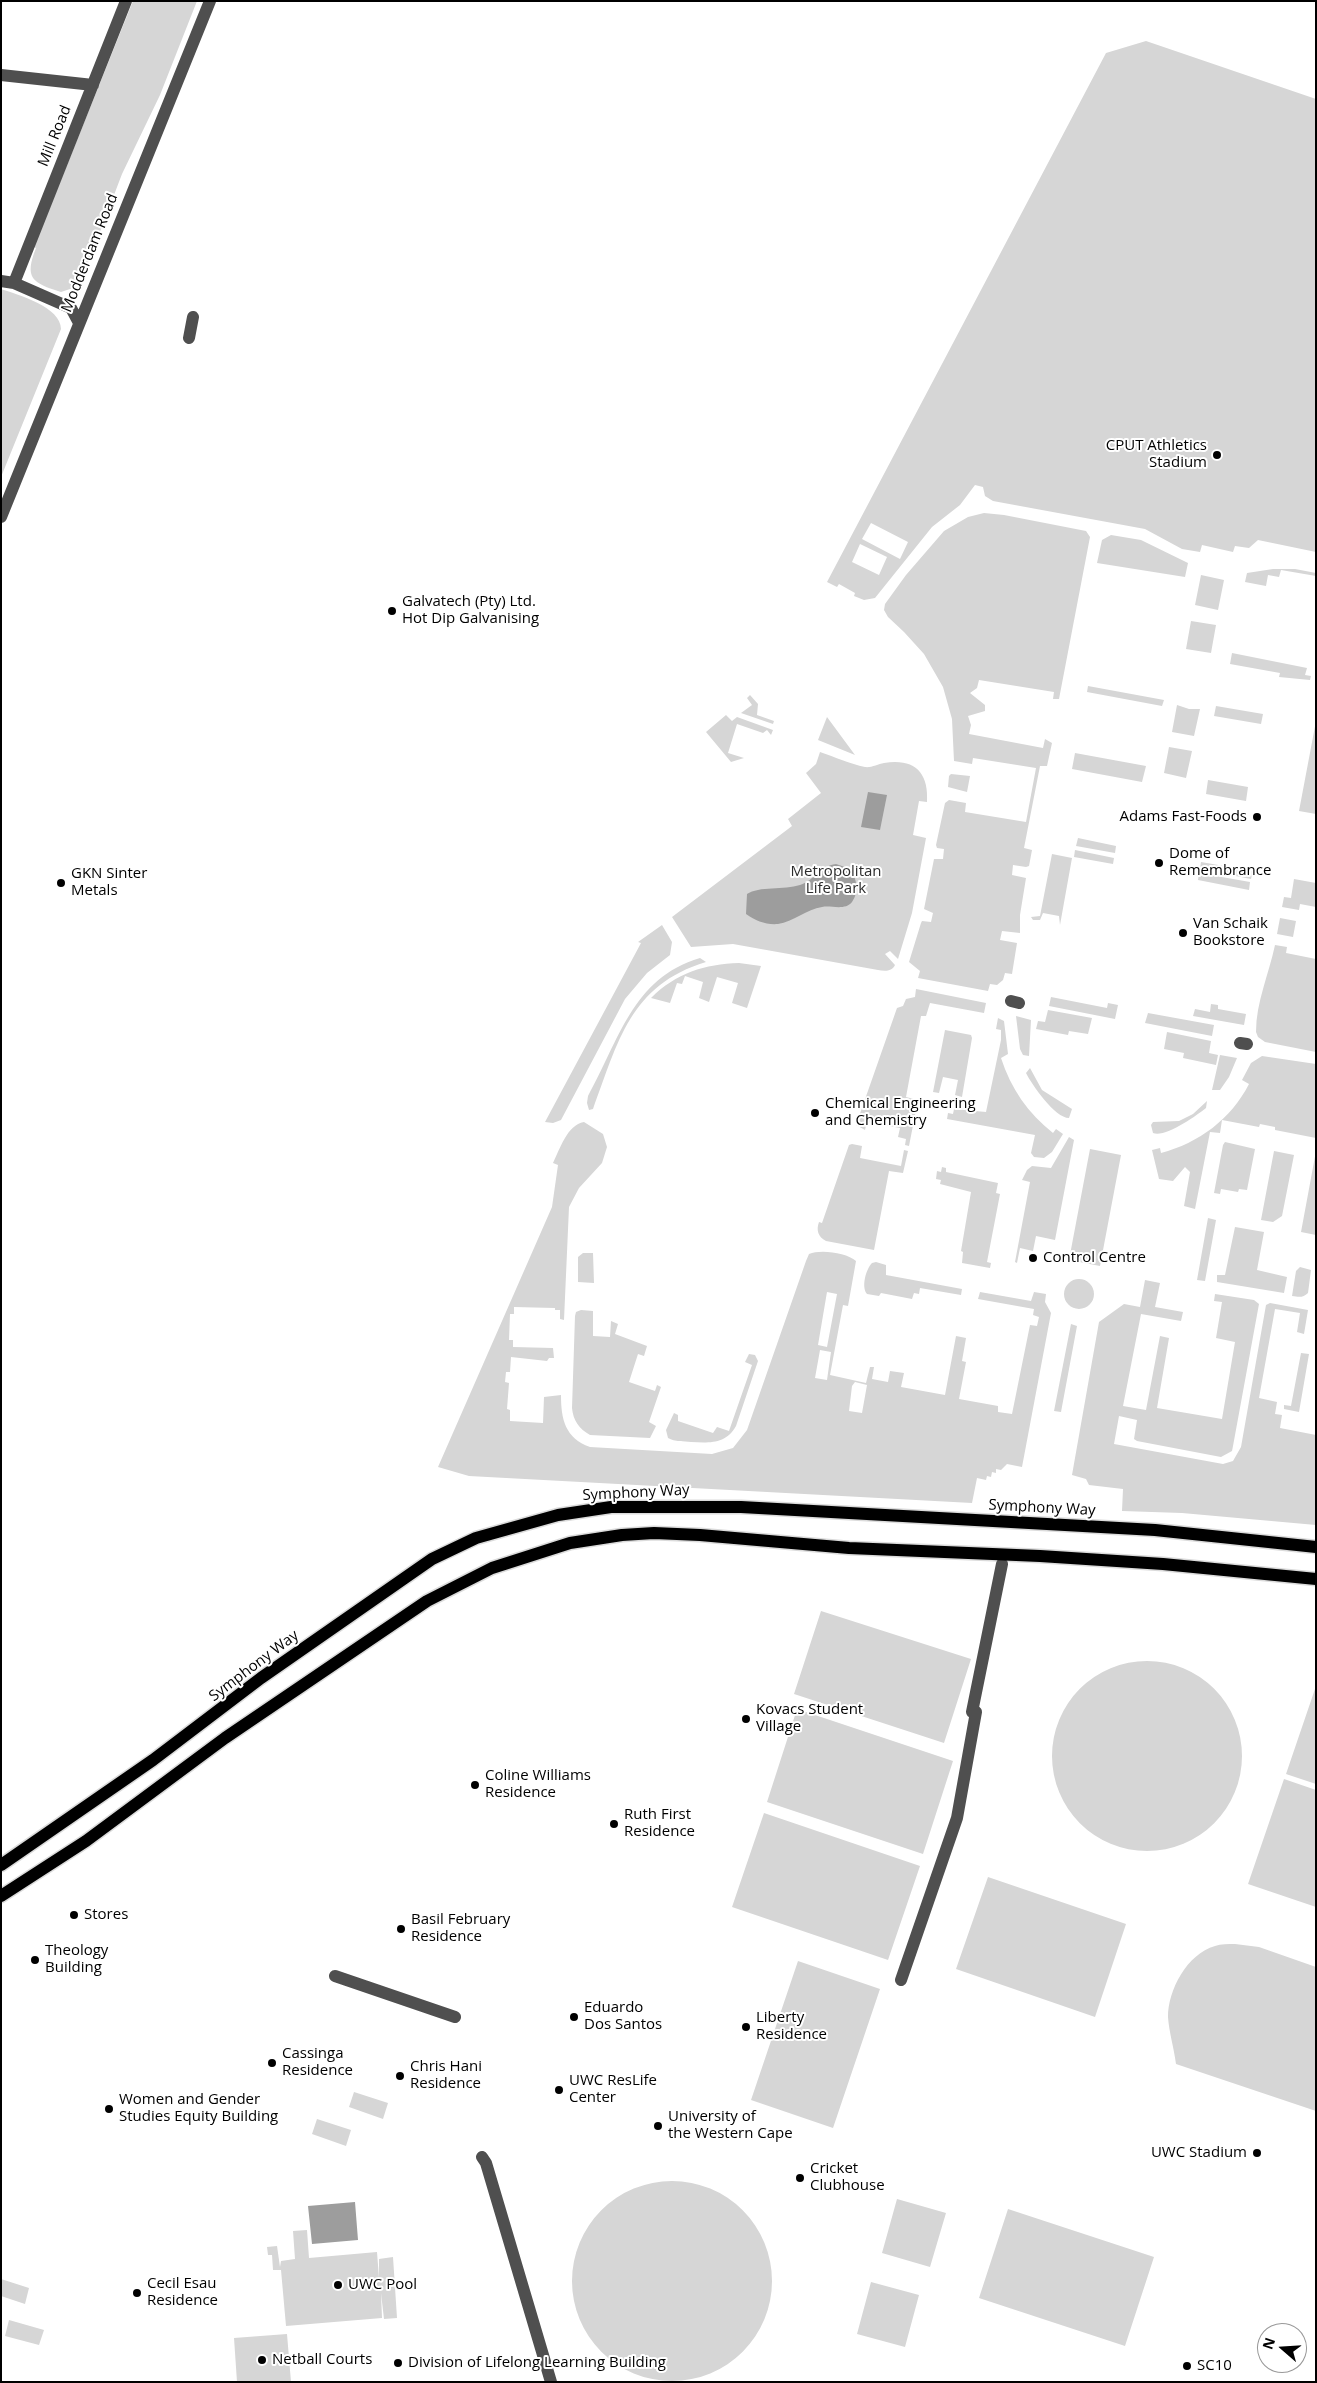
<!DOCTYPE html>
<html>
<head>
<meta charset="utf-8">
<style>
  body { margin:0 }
  #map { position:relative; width:1317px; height:2383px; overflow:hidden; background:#fff; font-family:"Open Sans",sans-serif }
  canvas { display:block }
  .frame { position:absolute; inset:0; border:2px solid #000; pointer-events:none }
  .north { position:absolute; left:1257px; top:2323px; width:50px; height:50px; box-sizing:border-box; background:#fff; border:1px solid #999; border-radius:50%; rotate:289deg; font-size:14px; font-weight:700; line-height:20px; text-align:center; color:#000 }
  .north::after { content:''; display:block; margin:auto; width:18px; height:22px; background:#000; clip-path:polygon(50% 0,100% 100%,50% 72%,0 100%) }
</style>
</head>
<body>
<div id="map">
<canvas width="1317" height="2383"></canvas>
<div class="frame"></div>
<div class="north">N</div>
</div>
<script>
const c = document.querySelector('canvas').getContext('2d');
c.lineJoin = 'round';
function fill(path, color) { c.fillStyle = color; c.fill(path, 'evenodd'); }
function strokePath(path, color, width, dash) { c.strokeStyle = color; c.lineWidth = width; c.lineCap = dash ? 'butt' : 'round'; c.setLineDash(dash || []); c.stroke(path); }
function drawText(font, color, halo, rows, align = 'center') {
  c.font = font + ' "Open Sans",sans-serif'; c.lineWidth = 4; c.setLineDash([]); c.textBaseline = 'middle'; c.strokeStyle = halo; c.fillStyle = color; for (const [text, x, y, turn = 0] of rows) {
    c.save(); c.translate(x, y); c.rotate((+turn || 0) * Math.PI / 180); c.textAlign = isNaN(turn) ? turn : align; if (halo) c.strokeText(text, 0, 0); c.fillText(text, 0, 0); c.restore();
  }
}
const green = new Path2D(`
  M 133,1 L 197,1 L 160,95 L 122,174 L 85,271 L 73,288 L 61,292 C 32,283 24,278 36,248 L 34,247 Z
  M 1146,41 L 1316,99 L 1316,552 L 1258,540 L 1249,548 L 1235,546 L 1233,552 L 1202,545 L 1200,552 L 1182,549 L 1145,529 L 993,501 L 985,496 L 983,487 L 975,485 L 960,505 L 932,527 L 875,598 L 864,600 L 854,596 L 855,593 L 839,584 L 837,587 L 827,582 L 1106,53 ZM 871,523 L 908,542 L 900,559 L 862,539 ZM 860,544 L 887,557 L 879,575 L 852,562 Z
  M 1,289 C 19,295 61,307 61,329 L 1,477 Z
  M 984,513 L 1004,515 L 1086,531 L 1090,537 L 1059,699 L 1053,699 L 1054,692 L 979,680 L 977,688 L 970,693 L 985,705 L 985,711 L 968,716 L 971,725 L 969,734 L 1043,748 L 1045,739 L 1052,743 L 1047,766 L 1040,766 L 1024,848 L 1032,850 L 1029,866 L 1026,867 L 1013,865 L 1012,875 L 1026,878 L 1020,915 L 1020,933 L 1002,931 L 1000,940 L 1017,943 L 1012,974 L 1005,973 L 1003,980 L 997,985 L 990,984 L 988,991 L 918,978 L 920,971 L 909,962 L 921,923 L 922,921 L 931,922 L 933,913 L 924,909 L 934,859 L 943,859 L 944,849 L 937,848 L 936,845 L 945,803 L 949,800 L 966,803 L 965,812 L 1026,822 L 1036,768 L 973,758 L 972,764 L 954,761 L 952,719 L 943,687 L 924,654 L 904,632 L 888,617 L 884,610 L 885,604 L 906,575 L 944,531 L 968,517 Z
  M 1111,535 L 1141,540 L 1188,563 L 1185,577 L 1097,563 L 1102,540 Z
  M 1273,569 L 1295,569 L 1316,573 L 1316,576 L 1281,570 L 1279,577 L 1268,575 L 1266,586 L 1245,582 L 1247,573 Z
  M 1201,575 L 1224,580 L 1218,610 L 1195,605 Z
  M 1191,621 L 1216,625 L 1211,653 L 1186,649 Z
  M 1232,653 L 1307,668 L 1305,675 L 1311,676 L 1310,680 L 1279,677 L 1280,673 L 1230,664 Z
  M 1088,686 L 1164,700 L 1162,706 L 1087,692 Z
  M 750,695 L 758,704 L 757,715 L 774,721 L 773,724 L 741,713 L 752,705 L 747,698 Z
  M 1177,705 L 1189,709 L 1200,709 L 1194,736 L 1172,732 Z
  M 1216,706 L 1263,714 L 1261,724 L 1214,716 Z
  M 726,715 L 732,721 L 737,717 L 773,730 L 771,735 L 767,730 L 763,733 L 737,724 L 728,753 L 744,758 L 731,762 L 706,732 Z
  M 827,717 L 855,755 L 818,740 Z
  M 1316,721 L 1316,814 L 1299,811 Z
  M 1169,747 L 1192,751 L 1186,778 L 1164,773 Z
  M 820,752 C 835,757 850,764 865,767 C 871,768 878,764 884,763 C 914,758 929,772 927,802 L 919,801 L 913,835 L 926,838 L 912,913 L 898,959 L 890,951 L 885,954 L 895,965 C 892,972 884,971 878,970 L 733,944 L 691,947 L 672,917 L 792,826 L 788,819 L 821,793 L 806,773 L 816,764 Z
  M 1075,753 L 1146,766 L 1142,782 L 1072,769 Z
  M 951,774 L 970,776 L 967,792 L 948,787 L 949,776 Z
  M 1208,780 L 1248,787 L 1246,801 L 1206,794 Z
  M 1078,838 L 1116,846 L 1115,853 L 1076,846 Z
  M 1075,850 L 1114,858 L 1113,864 L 1074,857 Z
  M 1052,854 L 1072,858 L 1060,925 L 1059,916 L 1043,913 L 1040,920 L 1033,920 L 1031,917 L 1040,916 Z
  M 1201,862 L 1253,871 L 1251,879 L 1200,869 Z
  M 1199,873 L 1250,882 L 1249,890 L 1198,880 Z
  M 1294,879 L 1316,883 L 1316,907 L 1300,904 L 1299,910 L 1282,907 L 1284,897 L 1291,898 Z
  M 1280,918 L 1296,921 L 1293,937 L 1277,934 Z
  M 662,925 L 672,942 L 670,955 L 647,973 L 625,999 L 561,1120 L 553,1123 L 545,1122 L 641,943 L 638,942 Z
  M 1275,945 L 1287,947 L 1286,953 L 1316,959 L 1316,1052 L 1265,1042 L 1258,1037 L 1256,1032 C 1256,1002 1269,974 1275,945 Z
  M 700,958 L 706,962 C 630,985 618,1042 593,1109 L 589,1110 L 587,1103 L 588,1096 C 619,1041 632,978 700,958 Z
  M 739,963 L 761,966 L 747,1008 L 732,1003 L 738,983 L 717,977 L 709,1002 L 699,998 L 703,982 L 685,976 L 682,984 L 677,983 L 670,1003 L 651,998 C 676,973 705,964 739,963 Z
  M 916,989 L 986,1003 L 984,1013 L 930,1003 L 926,1016 L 921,1016 L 906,1097 L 918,1100 L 909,1146 L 905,1145 L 906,1139 L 898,1137 L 900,1128 L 867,1122 L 865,1130 L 856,1125 L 897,1008 L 903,1006 L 906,999 L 915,997 Z
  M 1051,997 L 1107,1008 L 1108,1003 L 1118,1005 L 1115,1019 L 1049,1006 Z
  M 1211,1004 L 1218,1005 L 1218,1009 L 1246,1014 L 1244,1025 L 1193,1016 L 1195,1009 L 1210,1012 Z
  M 1048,1010 L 1092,1018 L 1088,1034 L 1069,1031 L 1068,1035 L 1036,1029 L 1038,1021 L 1045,1022 Z
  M 1148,1013 L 1214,1025 L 1212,1036 L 1145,1023 Z
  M 1016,1016 L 1031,1020 L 1029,1056 L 1023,1055 L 1020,1049 Z
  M 998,1018 L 1004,1021 L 1008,1054 L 1001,1058 C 1011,1089 1028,1113 1053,1133 L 1056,1129 L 1063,1134 L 1052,1152 L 1044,1158 L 1034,1157 L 1031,1153 L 1035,1135 L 947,1119 L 948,1113 L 953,1114 L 954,1109 L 986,1112 L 1001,1040 L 1001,1030 L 996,1029 Z
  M 945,1030 L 971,1035 L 972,1038 L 962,1097 L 955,1095 L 958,1080 L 943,1077 L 939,1093 L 933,1092 Z
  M 1167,1032 L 1211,1041 L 1209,1053 L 1218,1055 L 1216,1065 L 1183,1058 L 1184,1053 L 1164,1049 Z
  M 1220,1055 L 1237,1058 L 1229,1077 L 1220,1090 L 1212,1090 Z
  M 1262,1056 L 1316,1064 L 1316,1138 L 1275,1130 L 1275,1127 L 1260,1124 L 1259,1127 L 1222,1120 L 1220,1133 L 1210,1132 L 1195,1209 L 1184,1206 L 1190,1172 L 1185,1167 L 1173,1181 L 1159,1179 L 1152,1150 L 1160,1148 L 1161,1153 C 1199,1143 1231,1119 1249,1084 L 1242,1080 L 1251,1063 Z
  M 1030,1068 L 1042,1090 L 1072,1109 L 1069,1118 C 1055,1118 1032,1085 1026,1073 Z
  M 1207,1101 L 1206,1108 C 1196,1116 1165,1138 1153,1133 L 1151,1125 L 1153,1122 L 1179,1121 L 1193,1114 Z
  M 584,1122 L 603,1134 L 607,1147 L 602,1163 L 579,1188 L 569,1207 L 564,1320 L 560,1319 L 560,1310 L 555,1310 L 555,1308 L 514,1307 L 514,1314 L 510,1314 L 509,1340 L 513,1340 L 513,1347 L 553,1348 L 554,1358 L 549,1358 L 547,1361 L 511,1357 L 510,1372 L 506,1372 L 505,1382 L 509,1383 L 507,1409 L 510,1410 L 510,1421 L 543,1423 L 544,1397 L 561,1395 C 561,1419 565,1438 590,1447 L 712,1454 L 733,1448 L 747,1430 L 806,1261 L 809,1254 C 821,1249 847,1253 856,1261 L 848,1306 L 843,1305 L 830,1375 L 866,1383 L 870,1367 L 874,1367 L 872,1379 L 888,1382 L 890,1371 L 904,1373 L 901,1387 L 945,1395 L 956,1336 L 966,1338 L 962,1361 L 966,1362 L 959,1399 L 998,1406 L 998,1412 L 1012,1414 L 1030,1325 L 1037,1326 L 1039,1317 L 1033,1315 L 1034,1309 L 978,1299 L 980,1292 L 1031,1301 L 1034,1292 L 1046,1294 L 1045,1302 L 1051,1313 L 1022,1467 L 1007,1464 L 1001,1470 L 996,1469 L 996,1473 L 992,1472 L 991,1477 L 987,1476 L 986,1480 L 977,1478 L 972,1503 L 469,1476 L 438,1467 L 552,1207 L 558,1165 L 553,1163 C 560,1149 567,1125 584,1122 ZM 827,1292 L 837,1294 L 827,1347 L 818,1345 ZM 820,1350 L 831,1352 L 827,1380 L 815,1378 ZM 855,1382 L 867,1385 L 862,1413 L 849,1411 L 852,1386 Z
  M 1069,1137 L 1074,1140 L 1055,1240 L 1036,1236 L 1033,1251 L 1020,1248 L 1017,1263 L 1015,1262 L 1030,1182 L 1022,1180 L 1027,1170 L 1032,1166 L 1051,1168 Z
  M 1225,1142 L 1255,1149 L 1247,1190 L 1239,1189 L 1238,1192 L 1221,1189 L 1220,1194 L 1214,1193 L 1223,1145 Z
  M 852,1144 L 862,1146 L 860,1158 L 901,1166 L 904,1150 L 908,1151 L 903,1173 L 889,1171 L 874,1250 L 826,1241 C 818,1237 816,1230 819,1222 L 822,1223 L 849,1145 Z
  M 1090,1149 L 1121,1155 L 1100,1266 L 1069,1260 Z
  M 1274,1151 L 1294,1155 L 1282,1216 L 1273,1222 L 1261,1220 Z
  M 1316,1151 L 1316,1235 L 1301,1232 Z
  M 942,1167 L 946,1168 L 946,1172 L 998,1183 L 996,1193 L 1000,1194 L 987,1262 L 991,1263 L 990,1268 L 962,1263 L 963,1252 L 961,1251 L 971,1192 L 940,1184 L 941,1180 L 936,1179 L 937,1171 L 941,1172 Z
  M 1208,1218 L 1216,1220 L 1205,1281 L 1197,1280 Z
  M 1235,1227 L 1264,1232 L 1257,1270 L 1287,1277 L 1284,1293 L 1217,1282 L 1217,1275 L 1225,1275 Z
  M 583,1253 L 593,1253 L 594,1283 L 578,1282 L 578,1257 Z
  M 876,1262 L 886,1265 L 886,1275 L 962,1289 L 961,1295 L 920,1288 L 919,1294 L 914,1293 L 912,1299 L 881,1293 L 879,1296 L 867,1294 C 861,1287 866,1269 872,1263 Z
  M 1300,1267 L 1311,1270 L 1308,1293 C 1303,1298 1299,1297 1292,1296 L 1296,1271 Z
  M1064 1294a15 15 0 1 1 30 0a15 15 0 1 1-30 0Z
  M 1145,1280 L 1160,1283 L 1155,1307 L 1183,1312 L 1181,1321 L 1141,1314 L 1123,1406 L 1146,1410 L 1160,1336 L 1169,1338 L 1157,1408 L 1222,1419 L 1235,1342 L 1216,1338 L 1222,1302 L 1214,1301 L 1215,1294 L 1254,1300 L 1259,1304 L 1233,1446 L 1232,1451 L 1221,1457 L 1137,1441 L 1134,1439 L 1137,1420 L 1119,1416 L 1114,1444 L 1223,1464 L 1233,1461 L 1241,1447 L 1266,1305 L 1270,1303 L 1308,1310 L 1304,1334 L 1297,1332 L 1300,1313 L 1275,1309 L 1259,1398 L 1277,1402 L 1275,1414 L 1282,1415 L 1280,1428 L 1316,1435 L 1316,1525 L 1182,1513 L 1122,1511 L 1123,1489 L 1089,1485 L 1086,1479 L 1072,1475 L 1099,1322 L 1124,1304 L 1140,1307 Z
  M 581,1310 L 593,1311 L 593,1336 L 610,1337 L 611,1321 L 618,1324 L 615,1334 L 647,1346 L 644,1356 L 638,1354 L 629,1382 L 655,1391 L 657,1385 L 661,1387 L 649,1422 L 656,1426 L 650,1438 L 590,1435 C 579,1429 573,1420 572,1408 L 575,1316 L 576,1312 Z
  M 1071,1324 L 1077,1326 L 1061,1412 L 1054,1411 Z
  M 1301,1353 L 1309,1354 L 1299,1412 L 1284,1409 L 1284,1405 L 1291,1406 Z
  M 749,1354 L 755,1355 L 758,1361 L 736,1426 C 726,1444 710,1443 691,1442 C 684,1441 675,1442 668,1438 L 666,1430 L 674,1413 L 678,1415 L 678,1421 L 713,1433 L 717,1427 L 729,1431 L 752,1365 L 745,1362 Z
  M 821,1611 L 971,1659 L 944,1743 L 794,1694 Z
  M1052 1756a95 95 0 1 1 190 0a95 95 0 1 1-190 0Z
  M 1316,1686 L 1316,1784 L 1286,1774 Z
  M 797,1709 L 953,1761 L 923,1854 L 767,1802 Z
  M 1284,1779 L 1316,1790 L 1316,1907 L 1248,1884 Z
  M 764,1813 L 920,1866 L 888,1960 L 732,1907 Z
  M 988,1877 L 1126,1924 L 1095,2017 L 956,1969 Z
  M 1235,1944 L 1259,1947 L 1316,1967 L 1316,2111 L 1176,2064 C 1174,2048 1169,2032 1168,2017 C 1168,1990 1187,1954 1215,1946 C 1221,1944 1228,1944 1235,1944 Z
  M 798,1961 L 880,1989 L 833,2128 L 751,2100 Z
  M 354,2092 L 388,2103 L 383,2119 L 349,2107 Z
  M 317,2119 L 351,2130 L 346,2146 L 312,2134 Z
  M572 2281a100 100 0 1 1 200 0a100 100 0 1 1-200 0Z
  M 897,2199 L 946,2213 L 930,2267 L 882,2253 Z
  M 1008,2209 L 1154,2257 L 1125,2346 L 979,2298 Z
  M 307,2230 L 309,2258 L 377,2252 L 379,2278 L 379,2259 L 393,2257 L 397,2318 L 384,2319 L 381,2293 L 382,2318 L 286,2326 L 281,2270 L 273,2270 L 272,2255 L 268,2255 L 267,2247 L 277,2246 L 280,2267 L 281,2261 L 295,2259 L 293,2231 Z
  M 1,2279 L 29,2288 L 25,2304 L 1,2296 Z
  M 871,2282 L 919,2295 L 905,2347 L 857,2334 Z
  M 9,2320 L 44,2330 L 39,2345 L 5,2336 Z
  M 287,2334 L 291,2382 L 237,2382 L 234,2338 Z`);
const water = new Path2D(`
  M 868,792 L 887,795 L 880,830 L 861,827 Z
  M 836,864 L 851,869 C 856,879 860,891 852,902 C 845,911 831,905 822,907 C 807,909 793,922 778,924 C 766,925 756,921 746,914 L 747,894 C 759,886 784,890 800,885 C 815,880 820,866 836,864 Z
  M 355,2202 L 358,2240 L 312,2244 L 308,2206 Z`);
const minor = new Path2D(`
  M 1,75 L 93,85
  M 1,281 L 14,283 L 71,308 L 79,323
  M 14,283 L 126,1
  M 189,338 L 193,317
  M 1,517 L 210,1
  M 1011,1001 L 1019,1003
  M 1240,1043 L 1247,1044
  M 335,1976 L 455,2017
  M 901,1980 L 957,1818 L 976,1712 L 972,1712 L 1002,1564
  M 482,2157 L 486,2163 L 551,2382`);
const major = new Path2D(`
  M 1,1865 L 153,1760 L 261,1678 L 432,1559 L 476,1538 L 558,1515 L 611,1507 L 741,1507 L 1155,1530 L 1316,1547
  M 1,1896 L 86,1841 L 225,1738 L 427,1601 L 492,1568 L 570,1543 L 622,1535 L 654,1533 L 700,1535 L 849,1548 L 1040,1556 L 1163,1564 L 1316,1579`);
const markers = [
  [1217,455,5,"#000"],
  [392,611,5,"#000"],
  [1257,817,5,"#000"],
  [1159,863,5,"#000"],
  [61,883,5,"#000"],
  [1183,933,5,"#000"],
  [815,1113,5,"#000"],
  [1033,1258,5,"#000"],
  [746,1719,5,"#000"],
  [475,1785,5,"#000"],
  [614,1824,5,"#000"],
  [74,1915,5,"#000"],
  [401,1929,5,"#000"],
  [35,1960,5,"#000"],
  [574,2017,5,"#000"],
  [746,2027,5,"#000"],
  [272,2063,5,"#000"],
  [400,2076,5,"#000"],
  [559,2090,5,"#000"],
  [109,2109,5,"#000"],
  [658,2126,5,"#000"],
  [1257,2153,5,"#000"],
  [800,2178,5,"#000"],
  [338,2285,5,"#000"],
  [137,2293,5,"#000"],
  [262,2360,5,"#000"],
  [398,2363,5,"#000"],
  [1187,2366,5,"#000"]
];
const streetNames = [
  ["Mill Road",55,136,-68],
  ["Modderdam Road",90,253,-68],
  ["Symphony Way",636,1493,-3],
  ["Symphony Way",1042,1508,3],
  ["Symphony Way",254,1666,-37]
];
const poiNames = [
  ["CPUT Athletics",1207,446,"right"],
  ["Stadium",1207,463,"right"],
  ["Galvatech (Pty) Ltd.",402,602],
  ["Hot Dip Galvanising",402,619],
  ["Adams Fast-Foods",1247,817,"right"],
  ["Dome of",1169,854],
  ["Remembrance",1169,871],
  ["GKN Sinter",71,874],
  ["Metals",71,891],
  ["Van Schaik",1193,924],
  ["Bookstore",1193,941],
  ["Chemical Engineering",825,1104],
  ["and Chemistry",825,1121],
  ["Control Centre",1043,1258],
  ["Kovacs Student",756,1710],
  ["Village",756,1727],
  ["Coline Williams",485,1776],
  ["Residence",485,1793],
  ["Ruth First",624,1815],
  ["Residence",624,1832],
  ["Stores",84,1915],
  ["Basil February",411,1920],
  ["Residence",411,1937],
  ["Theology",45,1951],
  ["Building",45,1968],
  ["Eduardo",584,2008],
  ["Dos Santos",584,2025],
  ["Liberty",756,2018],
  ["Residence",756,2035],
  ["Cassinga",282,2054],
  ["Residence",282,2071],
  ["Chris Hani",410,2067],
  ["Residence",410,2084],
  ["UWC ResLife",569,2081],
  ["Center",569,2098],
  ["Women and Gender",119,2100],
  ["Studies Equity Building",119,2117],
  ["University of",668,2117],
  ["the Western Cape",668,2134],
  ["UWC Stadium",1247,2153,"right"],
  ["Cricket",810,2169],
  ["Clubhouse",810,2186],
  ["Cecil Esau",147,2284],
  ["Residence",147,2301],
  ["UWC Pool",348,2285],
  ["Netball Courts",272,2360],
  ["Division of Lifelong Learning Building",408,2363],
  ["SC10",1197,2366]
];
const parkNames = [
  ["Metropolitan",836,872],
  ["Life Park",836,889]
];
fill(green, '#d6d6d6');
fill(water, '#9d9d9d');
strokePath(major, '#dbdbdb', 15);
strokePath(minor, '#4f4f4f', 12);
strokePath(major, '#000', 12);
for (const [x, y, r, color] of markers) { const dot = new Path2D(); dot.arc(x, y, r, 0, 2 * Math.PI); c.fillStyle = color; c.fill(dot); strokePath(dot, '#fff', 2); }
drawText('15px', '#000', '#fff', streetNames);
drawText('15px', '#000', '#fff', poiNames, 'left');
drawText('15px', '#2d2d2d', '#fff', parkNames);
</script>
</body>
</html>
